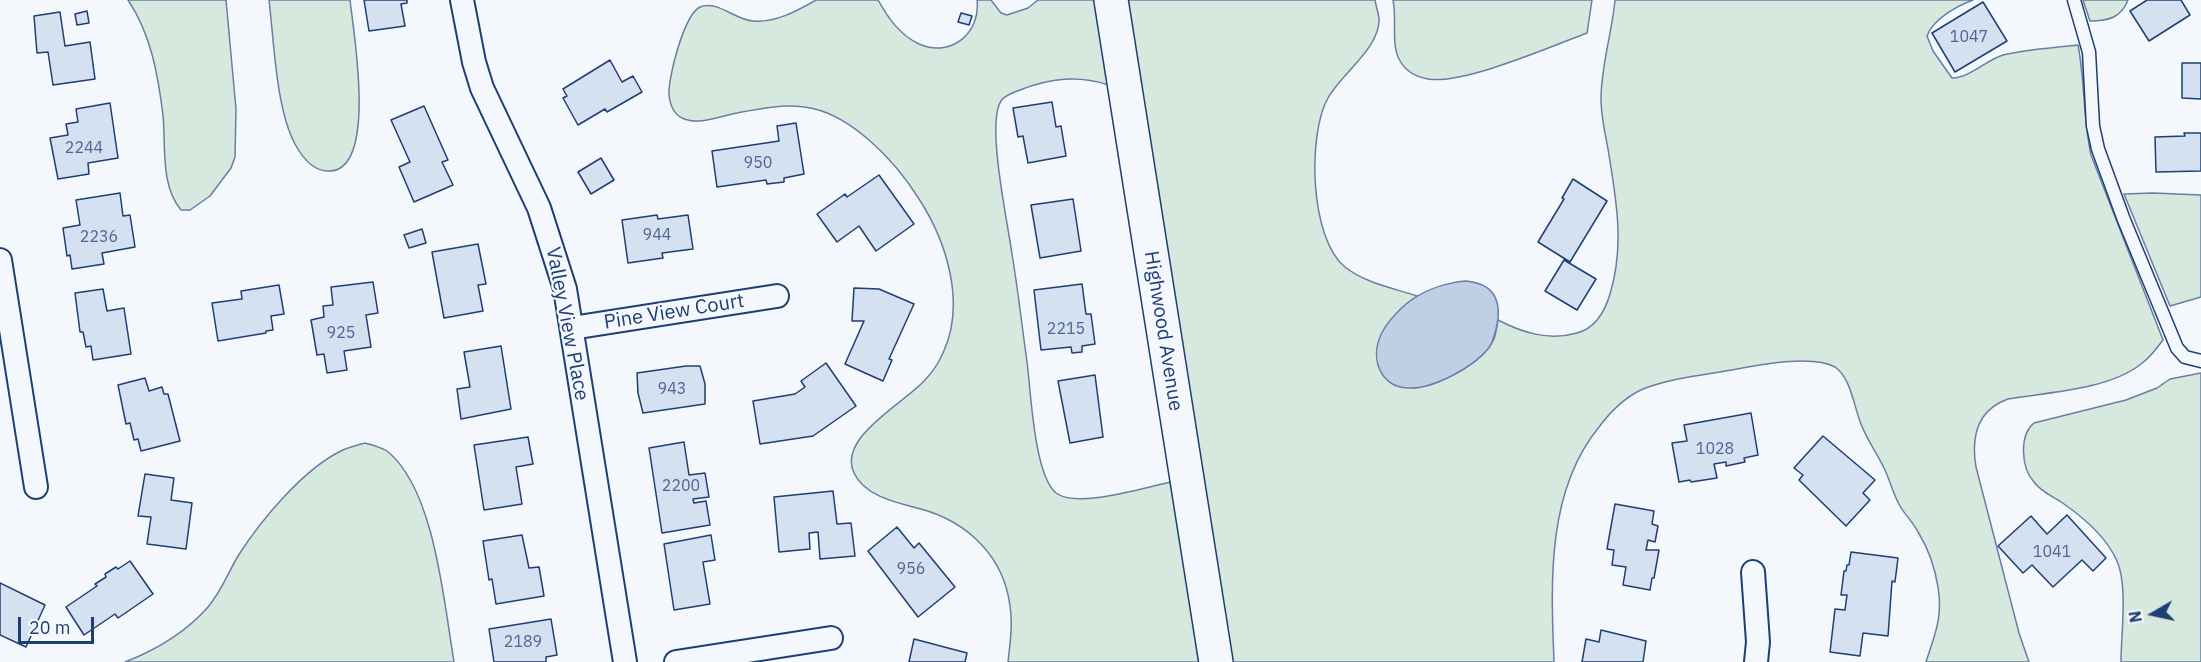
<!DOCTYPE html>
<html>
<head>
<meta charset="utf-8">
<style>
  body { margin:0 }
  #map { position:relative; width:2201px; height:662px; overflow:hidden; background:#f4f7fb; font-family:"IBM Plex Sans",sans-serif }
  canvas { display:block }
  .north { position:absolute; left:2123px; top:584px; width:60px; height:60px; -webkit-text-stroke:4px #f4f7fb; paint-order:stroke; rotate:261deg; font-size:16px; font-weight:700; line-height:24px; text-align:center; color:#1d3f73 }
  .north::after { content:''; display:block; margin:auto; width:21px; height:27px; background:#1d3f73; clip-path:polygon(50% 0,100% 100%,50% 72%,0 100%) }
  .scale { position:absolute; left:18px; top:617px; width:76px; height:27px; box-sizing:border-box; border:3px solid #1d3f73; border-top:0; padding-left:8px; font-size:18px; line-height:21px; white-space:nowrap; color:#1d3f73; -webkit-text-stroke:4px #f4f7fb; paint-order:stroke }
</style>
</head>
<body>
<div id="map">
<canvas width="2201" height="662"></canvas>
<div class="north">N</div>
<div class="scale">20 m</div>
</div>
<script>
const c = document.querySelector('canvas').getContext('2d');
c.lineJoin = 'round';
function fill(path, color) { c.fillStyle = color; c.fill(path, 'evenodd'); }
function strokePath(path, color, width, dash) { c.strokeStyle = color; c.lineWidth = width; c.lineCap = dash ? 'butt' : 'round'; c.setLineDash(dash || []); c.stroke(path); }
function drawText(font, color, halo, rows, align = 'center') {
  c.font = font + ' "IBM Plex Sans",sans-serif'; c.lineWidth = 4.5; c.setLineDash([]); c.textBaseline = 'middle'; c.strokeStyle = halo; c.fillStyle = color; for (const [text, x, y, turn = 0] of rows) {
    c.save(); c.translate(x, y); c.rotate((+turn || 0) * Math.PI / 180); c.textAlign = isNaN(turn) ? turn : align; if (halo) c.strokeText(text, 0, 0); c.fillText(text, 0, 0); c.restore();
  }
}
const green = new Path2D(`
  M 128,0 L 226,0 L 236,109 L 235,157 L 231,168 L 210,196 L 190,210 L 181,210 C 160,185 166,146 163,115 C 158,75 151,34 128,0 Z
  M 269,0 L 350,0 C 353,29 378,169 330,171 C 314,172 302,157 295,144 C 276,109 274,41 269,0 Z
  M 816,0 L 878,0 C 888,18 900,35 919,44 C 951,58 981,33 977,0 L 991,0 L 1001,13 L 1007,15 L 1028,8 L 1038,0 L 1095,0 L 1109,85 C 1078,75 1050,78 1020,90 C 1014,92 1005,95 1001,101 C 986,124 1008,224 1012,254 C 1018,290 1022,326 1027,362 C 1031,392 1034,475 1056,493 C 1077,509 1145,487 1171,482 L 1199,662 L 1008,662 C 1010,644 1013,624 1010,606 C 1004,557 968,522 921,509 C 899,503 865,497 854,473 C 837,438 904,403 924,381 C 931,374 939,362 943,353 C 966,304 947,242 919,199 C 896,162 850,112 804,107 C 782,104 758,109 737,113 C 720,116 698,126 682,118 C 674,114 670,104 669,95 C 668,77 684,15 700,7 C 718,0 735,20 753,21 C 775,23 797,11 816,0 Z
  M 1126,0 L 1375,0 C 1376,6 1378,12 1379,18 C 1381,47 1341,74 1328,98 C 1307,135 1310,239 1345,267 C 1365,283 1393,288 1417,296 C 1394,313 1375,335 1378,365 L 1425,386 C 1450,377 1482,364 1494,339 C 1496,333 1497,326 1498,320 C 1523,333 1549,341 1577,333 C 1596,328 1605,311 1610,294 C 1625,245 1616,198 1608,149 C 1605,133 1601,116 1601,99 C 1601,66 1612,33 1615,0 L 1973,0 C 1957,6 1933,19 1927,36 L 1933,51 L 1952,78 C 1970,78 1986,60 2003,55 C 2027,49 2053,48 2078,45 C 2085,81 2083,119 2091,155 L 2163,340 C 2156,349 2150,358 2141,364 C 2108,390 2049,392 2008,399 C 1977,410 1971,437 1976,467 L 2019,633 L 2029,662 L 1926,662 C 1935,634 1943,617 1938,587 C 1935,568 1928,548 1918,532 C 1913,522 1905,515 1900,506 C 1893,494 1890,480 1884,468 C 1877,453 1867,440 1861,424 C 1854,407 1851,378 1835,367 C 1813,354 1757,365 1732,370 C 1703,375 1671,378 1643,389 C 1625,397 1611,411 1599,427 C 1546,492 1551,583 1554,662 L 1231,662 Z
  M 1393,0 L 1592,0 L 1587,33 C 1552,46 1463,85 1428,79 C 1416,77 1405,71 1399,59 C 1391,44 1397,18 1393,0 Z
  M 2083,0 L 2128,0 C 2121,18 2108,21 2090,21 Z
  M 2153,193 L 2201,195 L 2201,297 L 2170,306 L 2124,194 Z
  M 2201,373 L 2201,662 L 2121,662 C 2121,634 2128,586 2117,561 C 2107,538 2084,518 2064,504 C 2054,497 2041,492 2034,482 C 2021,468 2019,435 2034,423 L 2126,400 L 2157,388 L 2170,379 Z
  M 365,443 C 372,445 381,447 387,451 C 435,489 444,604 454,662 L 125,662 C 156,650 186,632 208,607 C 221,592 228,573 238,556 C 261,520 304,468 343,450 C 350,447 358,445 365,443 Z`);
const water = new Path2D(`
  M 1465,281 C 1494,283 1503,301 1496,329 C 1494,336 1493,343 1488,349 C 1473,367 1435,388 1411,388 C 1382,389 1370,361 1380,337 C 1385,324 1396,313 1406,304 C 1422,291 1444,283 1465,281 Z`);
const building = new Path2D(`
  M 364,0 L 407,0 L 407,3 L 401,4 L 405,26 L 369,31 Z
  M 2147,0 L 2181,0 L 2190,15 L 2149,41 L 2130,11 Z
  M 1983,2 L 2007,41 L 1955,72 L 1932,33 Z
  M 87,11 L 89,23 L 77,25 L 75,14 Z
  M 60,12 L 65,46 L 90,42 L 95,79 L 53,85 L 48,52 L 37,53 L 34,16 Z
  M 961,13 L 972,16 L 969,25 L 958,22 Z
  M 610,60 L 622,82 L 633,76 L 642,92 L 607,112 L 605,109 L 578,125 L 563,98 L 567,96 L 563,89 Z
  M 2182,63 L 2201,63 L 2201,99 L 2182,98 Z
  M 1052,102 L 1056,127 L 1061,126 L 1066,156 L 1028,163 L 1023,136 L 1018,137 L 1013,108 Z
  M 110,103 L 118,158 L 88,163 L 89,174 L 58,179 L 50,138 L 68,135 L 66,124 L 78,122 L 76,109 Z
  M 424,106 L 448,160 L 442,162 L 453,185 L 414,202 L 399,167 L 410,162 L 391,120 Z
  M 796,123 L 804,174 L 784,178 L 784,182 L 767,184 L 766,180 L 717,187 L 712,151 L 779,141 L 777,126 Z
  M 2184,133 L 2201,133 L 2201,171 L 2156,172 L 2155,137 L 2185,136 Z
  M 601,158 L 614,180 L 591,194 L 578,172 Z
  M 879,175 L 914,224 L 876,251 L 859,226 L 837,242 L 817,214 L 845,194 L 847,197 Z
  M 1573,179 L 1607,201 L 1570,262 L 1538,242 L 1564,199 L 1562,198 Z
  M 120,193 L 123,216 L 130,215 L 135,247 L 102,253 L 104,264 L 72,269 L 70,255 L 67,256 L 63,228 L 80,225 L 76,200 Z
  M 1073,199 L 1081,251 L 1040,258 L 1031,205 Z
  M 657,215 L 658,219 L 688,215 L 693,249 L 662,253 L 663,258 L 628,263 L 622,220 Z
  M 422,229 L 426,243 L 409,248 L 404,235 Z
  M 478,244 L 486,284 L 478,285 L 483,311 L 444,318 L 432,252 Z
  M 1564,260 L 1596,279 L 1577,310 L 1545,291 Z
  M 373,282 L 378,313 L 366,315 L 371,347 L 344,351 L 347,370 L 327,373 L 324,354 L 317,355 L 311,320 L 324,317 L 323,306 L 333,305 L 331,287 Z
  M 1082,284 L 1086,314 L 1091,314 L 1095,344 L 1082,346 L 1082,352 L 1072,353 L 1071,347 L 1041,350 L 1034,290 Z
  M 279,285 L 284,314 L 271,316 L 273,330 L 266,331 L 266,333 L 218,341 L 212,303 L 242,299 L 241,291 Z
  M 854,288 L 879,289 L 914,304 L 889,359 L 892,360 L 883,381 L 845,364 L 864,321 L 852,321 Z
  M 103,289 L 107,311 L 124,308 L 131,354 L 93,360 L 91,346 L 86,347 L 83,332 L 80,332 L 75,293 Z
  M 501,346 L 511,409 L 461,419 L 457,389 L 470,387 L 464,352 Z
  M 826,363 L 856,406 L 813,436 L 760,444 L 753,401 L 795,394 L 805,387 L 801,381 Z
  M 686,366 L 700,366 L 705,384 L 705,404 L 643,413 L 638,393 L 637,373 Z
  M 1095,375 L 1103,437 L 1070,443 L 1058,381 Z
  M 145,378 L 149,391 L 162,387 L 164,394 L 168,394 L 180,441 L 141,451 L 138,439 L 134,440 L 130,423 L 126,424 L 118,385 Z
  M 1751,413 L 1758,455 L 1744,458 L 1745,462 L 1726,466 L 1726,462 L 1714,464 L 1717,478 L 1691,482 L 1690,480 L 1679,482 L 1672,443 L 1687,441 L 1684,425 Z
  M 1823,436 L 1875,480 L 1863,493 L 1870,500 L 1846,526 L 1799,480 L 1803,475 L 1794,468 Z
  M 528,437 L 533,464 L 516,467 L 522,504 L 484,510 L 474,445 Z
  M 684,442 L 689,475 L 705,473 L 709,497 L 693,499 L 694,503 L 706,501 L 710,525 L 662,533 L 649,448 Z
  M 145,474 L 174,478 L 171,500 L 192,503 L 186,549 L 147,544 L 151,517 L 138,516 Z
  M 833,491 L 837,524 L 851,523 L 855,556 L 820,559 L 818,532 L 809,533 L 810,549 L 779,552 L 774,497 Z
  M 1615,504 L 1654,511 L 1652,524 L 1658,526 L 1655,542 L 1648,540 L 1646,550 L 1659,550 L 1654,578 L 1652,578 L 1650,590 L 1623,585 L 1626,567 L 1612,565 L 1614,550 L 1607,549 Z
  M 2067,515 L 2106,558 L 2093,571 L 2082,560 L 2053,587 L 2032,565 L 2023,573 L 1998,546 L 2031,516 L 2047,534 Z
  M 897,527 L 914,548 L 919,543 L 955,587 L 918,617 L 868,551 Z
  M 522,535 L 529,568 L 539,567 L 544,596 L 496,604 L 492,579 L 489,580 L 483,541 Z
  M 711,535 L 715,560 L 703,562 L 710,604 L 674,610 L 664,544 Z
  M 1851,552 L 1898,558 L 1895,582 L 1892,581 L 1888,636 L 1863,633 L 1860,656 L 1830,652 L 1835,609 L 1845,610 L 1847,595 L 1841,595 L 1844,571 L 1846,571 L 1847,565 L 1849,565 Z
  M 130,561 L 153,594 L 118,618 L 115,614 L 84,635 L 66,607 L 97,586 L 95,584 L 106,577 L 105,574 L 116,567 L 118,569 Z
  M 0,583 L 45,605 L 26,647 L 0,635 Z
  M 551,619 L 557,655 L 546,657 L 546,662 L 494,662 L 489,629 Z
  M 1601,630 L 1646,641 L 1643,662 L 1582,662 L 1586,639 L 1599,642 Z
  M 914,639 L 967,653 L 965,662 L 909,662 Z`);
const lane = new Path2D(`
  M 2074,0 L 2089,52 L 2093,126 L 2098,149 L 2124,220 L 2177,348 L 2185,357 L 2201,361`);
const street = new Path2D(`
  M 462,0 L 474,62 L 482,88 L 539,208 L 565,289 L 625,662
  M 0,260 L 36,487
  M 572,328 L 777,296
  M 1753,572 L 1758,642 L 1756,662
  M 676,662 L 831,638`);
const secondary = new Path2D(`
  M 1111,0 L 1216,662`);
const numberNames = [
  ["1047",1969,37],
  ["2244",84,148],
  ["950",758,163],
  ["944",657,235],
  ["2236",99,237],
  ["2215",1066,329],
  ["925",341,333],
  ["943",672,389],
  ["1028",1715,449],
  ["2200",681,486],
  ["1041",2052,552],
  ["956",911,569],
  ["2189",523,642]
];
const streetNames = [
  ["Pine View Court",674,312,-9],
  ["Valley View Place",567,324,79],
  ["Highwood Avenue",1163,331,81]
];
fill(green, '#d7e8df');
strokePath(green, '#687fa3', 1.5);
fill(water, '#bed0e5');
strokePath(water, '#687fa3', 1.5);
fill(building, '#d5e0f0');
strokePath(building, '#1d3f73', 1.5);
strokePath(lane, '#1d3f73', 15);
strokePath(street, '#1d3f73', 26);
strokePath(secondary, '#1d3f73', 36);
strokePath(lane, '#f4f7fb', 12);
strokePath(street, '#f4f7fb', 22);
strokePath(secondary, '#f4f7fb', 33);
drawText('16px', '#4b6792', null, numberNames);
drawText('20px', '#1d3f73', '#f4f7fb', streetNames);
</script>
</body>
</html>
